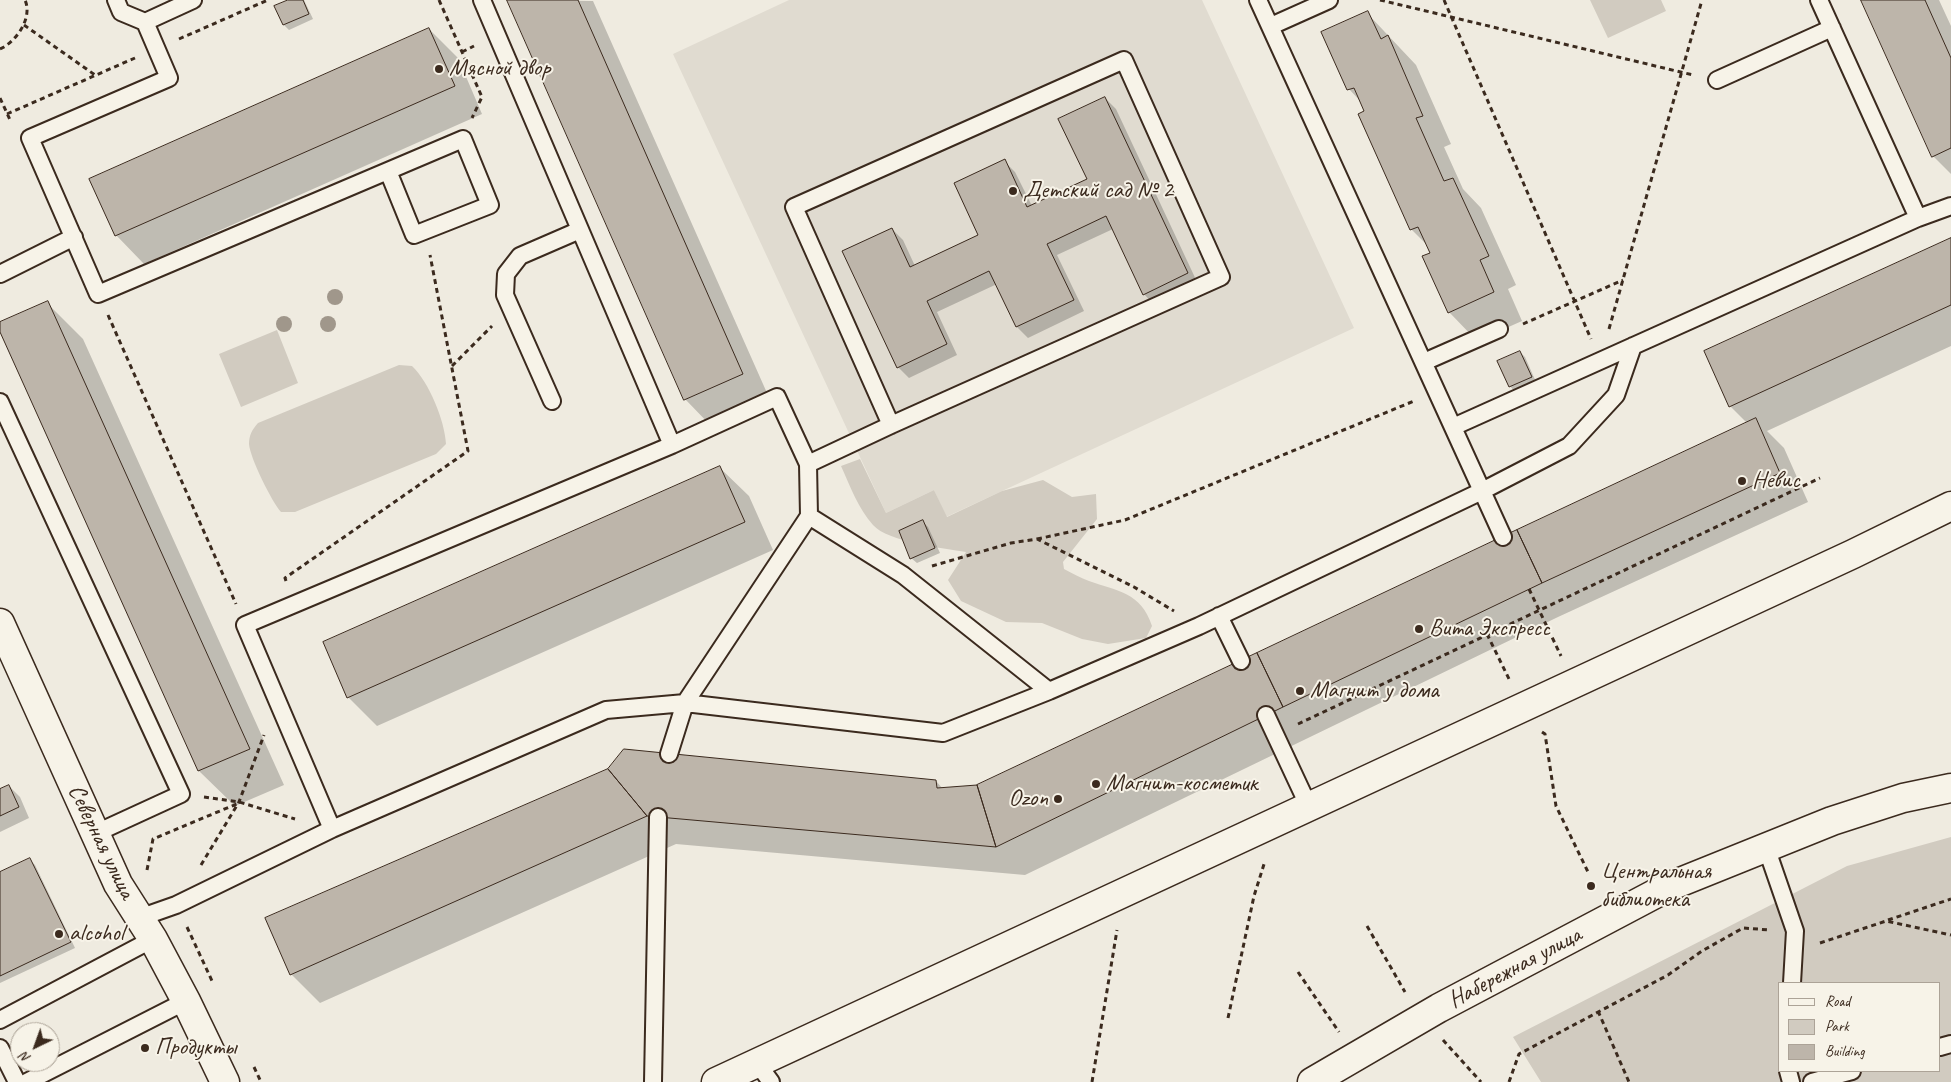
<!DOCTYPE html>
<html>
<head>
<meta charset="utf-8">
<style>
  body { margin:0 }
  #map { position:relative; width:1951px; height:1082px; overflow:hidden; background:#efebe0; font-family:Caveat,sans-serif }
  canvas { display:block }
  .legend { position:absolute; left:1778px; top:982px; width:162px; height:90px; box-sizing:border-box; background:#f7f3e8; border:1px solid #aca397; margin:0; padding:6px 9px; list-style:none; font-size:15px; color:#3b2a1e }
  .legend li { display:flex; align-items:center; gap:10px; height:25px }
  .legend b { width:25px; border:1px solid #aca397 }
  .north { position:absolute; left:10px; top:1022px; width:50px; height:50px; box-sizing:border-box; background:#f7f3e8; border:1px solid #aca397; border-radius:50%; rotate:222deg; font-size:14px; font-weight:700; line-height:20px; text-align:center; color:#3b2a1e }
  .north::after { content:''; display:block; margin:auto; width:18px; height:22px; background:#3b2a1e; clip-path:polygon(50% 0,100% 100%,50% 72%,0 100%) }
</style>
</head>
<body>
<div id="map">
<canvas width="1951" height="1082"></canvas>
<ul class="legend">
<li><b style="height:6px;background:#f7f3e8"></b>Road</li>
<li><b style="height:14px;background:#d1cbc0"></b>Park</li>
<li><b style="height:14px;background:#bdb5aa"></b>Building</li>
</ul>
<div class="north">N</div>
</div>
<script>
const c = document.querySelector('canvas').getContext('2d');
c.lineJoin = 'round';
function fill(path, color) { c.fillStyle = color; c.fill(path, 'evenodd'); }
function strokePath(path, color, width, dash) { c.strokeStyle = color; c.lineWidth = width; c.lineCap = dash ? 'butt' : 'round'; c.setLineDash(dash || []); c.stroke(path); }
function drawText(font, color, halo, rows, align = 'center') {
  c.font = font + ' Caveat,sans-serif'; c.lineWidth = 4; c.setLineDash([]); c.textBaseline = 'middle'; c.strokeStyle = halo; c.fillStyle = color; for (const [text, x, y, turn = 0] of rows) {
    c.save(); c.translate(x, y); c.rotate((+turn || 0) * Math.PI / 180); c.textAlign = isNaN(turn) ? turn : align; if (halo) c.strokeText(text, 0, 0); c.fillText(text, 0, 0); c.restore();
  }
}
const built = new Path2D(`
  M 789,0 L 1202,0 L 1354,328 L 946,517 L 934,490 L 886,513 L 673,54 Z`);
const green = new Path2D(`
  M 1590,0 L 1661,0 L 1666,11 L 1608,38 Z
  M 277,330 L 298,383 L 241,407 L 219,354 Z
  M 399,365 L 412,366 C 429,382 445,421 446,444 L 436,454 L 295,512 L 281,512 C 272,502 250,458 249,444 C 249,435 252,430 258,423 Z
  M 860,459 L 886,513 L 934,490 L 947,517 L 1002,491 L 1043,480 L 1072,497 L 1096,494 L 1097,519 L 1063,562 L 1064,569 C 1072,573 1081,578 1089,581 C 1117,591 1141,592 1152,626 L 1146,638 L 1108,644 L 1082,639 L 1042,623 L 1006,622 L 961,601 L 948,580 L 966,552 C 943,548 888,542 873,525 C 858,508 850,486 841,466 Z
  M 1951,837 L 1951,1082 L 1541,1082 L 1513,1037 L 1847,866 ZM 1780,983 L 1940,983 L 1940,1071 L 1780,1071 Z`);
const shadow = new Path2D(`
  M 291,0 L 304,0 L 313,19 L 289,30 L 284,25 L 276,7 Z
  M 508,0 L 593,1 L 771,402 L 713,428 L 685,399 Z
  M 1862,0 L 1939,0 L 1951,26 L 1951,174 L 1933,156 Z
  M 1367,13 L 1416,65 L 1451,144 L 1444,147 L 1463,189 L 1481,208 L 1516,285 L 1508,289 L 1522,321 L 1477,341 L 1449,312 L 1428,246 L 1411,229 L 1361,102 L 1349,89 Z
  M 429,29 L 458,58 L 482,114 L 144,264 L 116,235 Z
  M 1105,98 L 1116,109 L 1198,284 L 1154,305 L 1144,294 L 1113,229 L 1057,255 L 1084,311 L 1028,338 L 1017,327 L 997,284 L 937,312 L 957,355 L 909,378 L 898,367 L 892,229 L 903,240 L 915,266 L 980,235 L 1004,161 L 1015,172 L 1032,206 L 1088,180 Z
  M 1951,239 L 1951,346 L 1767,431 L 1784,448 L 1808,502 L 1558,617 L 1025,875 L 676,844 L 320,1003 L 291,974 L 608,770 L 936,781 L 943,789 L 977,786 L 1747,423 L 1730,406 Z
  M 47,303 L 83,339 L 284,785 L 235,806 L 199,771 L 0,329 L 0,323 Z
  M 1520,352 L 1525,357 L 1536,382 L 1515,392 L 1510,386 Z
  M 720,468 L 749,496 L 773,550 L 377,726 L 348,697 Z
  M 923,522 L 928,527 L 940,553 L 917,563 L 911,558 Z
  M 9,786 L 20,797 L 29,818 L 0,832 L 0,790 Z
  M 30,860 L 35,865 L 75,948 L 0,983 L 0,874 Z`);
const building = new Path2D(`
  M 288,0 L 303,0 L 309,14 L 283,25 L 274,6 Z
  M 507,0 L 578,0 L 743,374 L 684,400 Z
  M 1861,0 L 1925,0 L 1951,58 L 1951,148 L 1932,157 Z
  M 1368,11 L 1381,39 L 1388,35 L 1423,116 L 1416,118 L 1444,181 L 1453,178 L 1489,256 L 1480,260 L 1494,292 L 1448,313 L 1422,256 L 1430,253 L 1418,227 L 1410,230 L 1358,114 L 1364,111 L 1354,88 L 1347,90 L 1321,32 Z
  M 429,28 L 455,86 L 115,236 L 89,179 Z
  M 1105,97 L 1188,273 L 1143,295 L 1106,216 L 1047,244 L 1074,300 L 1016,327 L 989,271 L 927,301 L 947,344 L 897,368 L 842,251 L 892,228 L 910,267 L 978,235 L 954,183 L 1005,159 L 1027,207 L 1087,179 L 1058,119 Z
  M 1951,238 L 1951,305 L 1729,407 L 1704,351 Z
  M 48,301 L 250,749 L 198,771 L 0,332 L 0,322 Z
  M 1520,351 L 1532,377 L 1509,387 L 1497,361 Z
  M 1756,418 L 1780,473 L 1542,583 L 1517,530 Z
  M 720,466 L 745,522 L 347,698 L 323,642 Z
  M 923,520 L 935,548 L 910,559 L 899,531 Z
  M 1517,530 L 1542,583 L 1283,707 L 1257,653 Z
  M 1257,653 L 1283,707 L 996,847 L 977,785 Z
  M 624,749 L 936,780 L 937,788 L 977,785 L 996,847 L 647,816 L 608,769 Z
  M 608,769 L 647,816 L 290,975 L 265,918 Z
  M 9,785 L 19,807 L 0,816 L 0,789 Z
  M 30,858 L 71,942 L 0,976 L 0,872 Z`);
const path = new Path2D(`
  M 439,0 L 482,97 L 472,118
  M 1380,0 L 1693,75
  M 1444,0 L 1591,339
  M 24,25 L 95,75
  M 179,39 L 268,0
  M 0,49 C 16,42 33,18 25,0
  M 462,52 L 474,46
  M 0,98 L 11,122
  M 7,114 L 135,58
  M 108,315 L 236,604
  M 1523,324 L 1623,280
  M 1609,329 L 1702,0
  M 452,366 L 492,326
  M 1037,539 L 1125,520 L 1414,401
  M 932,566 L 1011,543 L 1037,539 L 1134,587 L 1174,611
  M 286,581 L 285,578 L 468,451 L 430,255
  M 1529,589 L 1561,656
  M 1487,634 L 1510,681
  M 1298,724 L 1820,478
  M 1542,732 L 1545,734 L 1556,806 L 1589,874
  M 204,797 L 239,802 L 295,819
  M 201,865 L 239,802 L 264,735
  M 147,870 L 153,839 L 239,803
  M 1888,920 L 1951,899
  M 1367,926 L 1405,992
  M 187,927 L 213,983
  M 1820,943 L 1886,921 L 1951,935
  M 1298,972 L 1339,1032
  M 1598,1011 L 1629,1082
  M 1228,1018 L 1254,896 L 1265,861
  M 1443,1040 L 1481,1082
  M 254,1067 L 261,1082
  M 1092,1082 L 1117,930
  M 1509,1082 L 1519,1054 L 1668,975 L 1702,951 L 1743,928 L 1770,930`);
const lane = new Path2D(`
  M 116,0 L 121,12 L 145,22 L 193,0
  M 482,0 L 672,445 L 777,397 L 808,464 L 809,516 L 685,703 L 669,754
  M 1258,0 L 1503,537
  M 1819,0 L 1918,218
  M 145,22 L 169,78 L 30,138 L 98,294 L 463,139 L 490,205 L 414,235 L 388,171
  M 1271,26 L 1329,0
  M 1717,80 L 1832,28
  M 0,274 L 74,237
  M 1424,362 L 1499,329
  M 552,401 L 505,295 L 506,274 L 520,256 L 580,230
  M 0,402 L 181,794 L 94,834
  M 1453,427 L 1918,218 L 1951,206
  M 808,464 L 891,425 L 1221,277 L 1124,60 L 794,207 L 891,425
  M 809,516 L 903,575 L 1049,691
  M 1219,616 L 1241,661
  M 1266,715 L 1309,807
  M 332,829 L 245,625 L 672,445
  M 1766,847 L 1795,931 L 1792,983
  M 139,918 L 176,905 L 332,829 L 606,710 L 685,703 L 943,733 L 1049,691 L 1199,626 L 1482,491 L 1569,446 L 1616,395 L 1633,346
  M 0,1020 L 153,939
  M 1940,1047 L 1951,1044
  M 0,1048 L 17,1082
  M 757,1063 L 771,1082
  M 1788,1071 L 1791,1082
  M 27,1082 L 186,1001
  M 653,1082 L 658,817
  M 1812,1082 L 1852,1071`);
const street = new Path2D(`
  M 716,1082 L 1853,554 L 1951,506`);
const secondary = new Path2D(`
  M 0,623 L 118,884 L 153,939 L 186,1001 L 225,1082`);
const primary = new Path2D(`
  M 1312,1082 L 1439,1008 L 1668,887 L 1832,821 L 1903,798 L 1951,788`);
const trees = [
  [335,297],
  [284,324],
  [328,324]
];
const markers = [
  [439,69,5,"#3b2a1e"],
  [1013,191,5,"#3b2a1e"],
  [1742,481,5,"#3b2a1e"],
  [1419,629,5,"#3b2a1e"],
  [1300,691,5,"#3b2a1e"],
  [1096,784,5,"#3b2a1e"],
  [1058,799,5,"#3b2a1e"],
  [1591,886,5,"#3b2a1e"],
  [59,934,5,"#3b2a1e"],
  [145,1048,5,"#3b2a1e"]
];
const poiNames = [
  ["Мясной двор",449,69],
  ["Детский сад № 2",1023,191],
  ["Невис",1752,481],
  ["Вита Экспресс",1429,629],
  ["Магнит у дома",1310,691],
  ["Магнит-косметик",1106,784],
  ["Ozon",1048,799,"right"],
  ["Центральная",1601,872],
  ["библиотека",1601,900],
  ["alcohol",69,934],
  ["Продукты",155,1048]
];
const streetNames = [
  ["Северная улица",101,842,64],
  ["Набережная улица",1515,968,-28]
];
fill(built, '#e0dbd0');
fill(green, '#d1cbc0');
fill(shadow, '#0003');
fill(building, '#bdb5aa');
strokePath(building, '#3b2a1e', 1);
strokePath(lane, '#3b2a1e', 20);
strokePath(street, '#3b2a1e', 31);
strokePath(secondary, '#3b2a1e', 31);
strokePath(primary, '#3b2a1e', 31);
strokePath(path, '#3b2a1e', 3, [5, 4]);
strokePath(lane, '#f7f3e8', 16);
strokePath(street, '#f7f3e8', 28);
strokePath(secondary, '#f7f3e8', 28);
strokePath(primary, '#f7f3e8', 28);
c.fillStyle = '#a0978b';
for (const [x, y] of trees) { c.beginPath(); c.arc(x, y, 8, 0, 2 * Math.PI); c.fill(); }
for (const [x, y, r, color] of markers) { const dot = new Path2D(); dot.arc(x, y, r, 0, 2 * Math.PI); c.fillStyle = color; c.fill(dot); strokePath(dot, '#f7f3e8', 2); }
drawText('24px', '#3b2a1e', '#f7f3e8', poiNames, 'left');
drawText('24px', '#3b2a1e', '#f7f3e8', streetNames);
</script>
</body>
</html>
